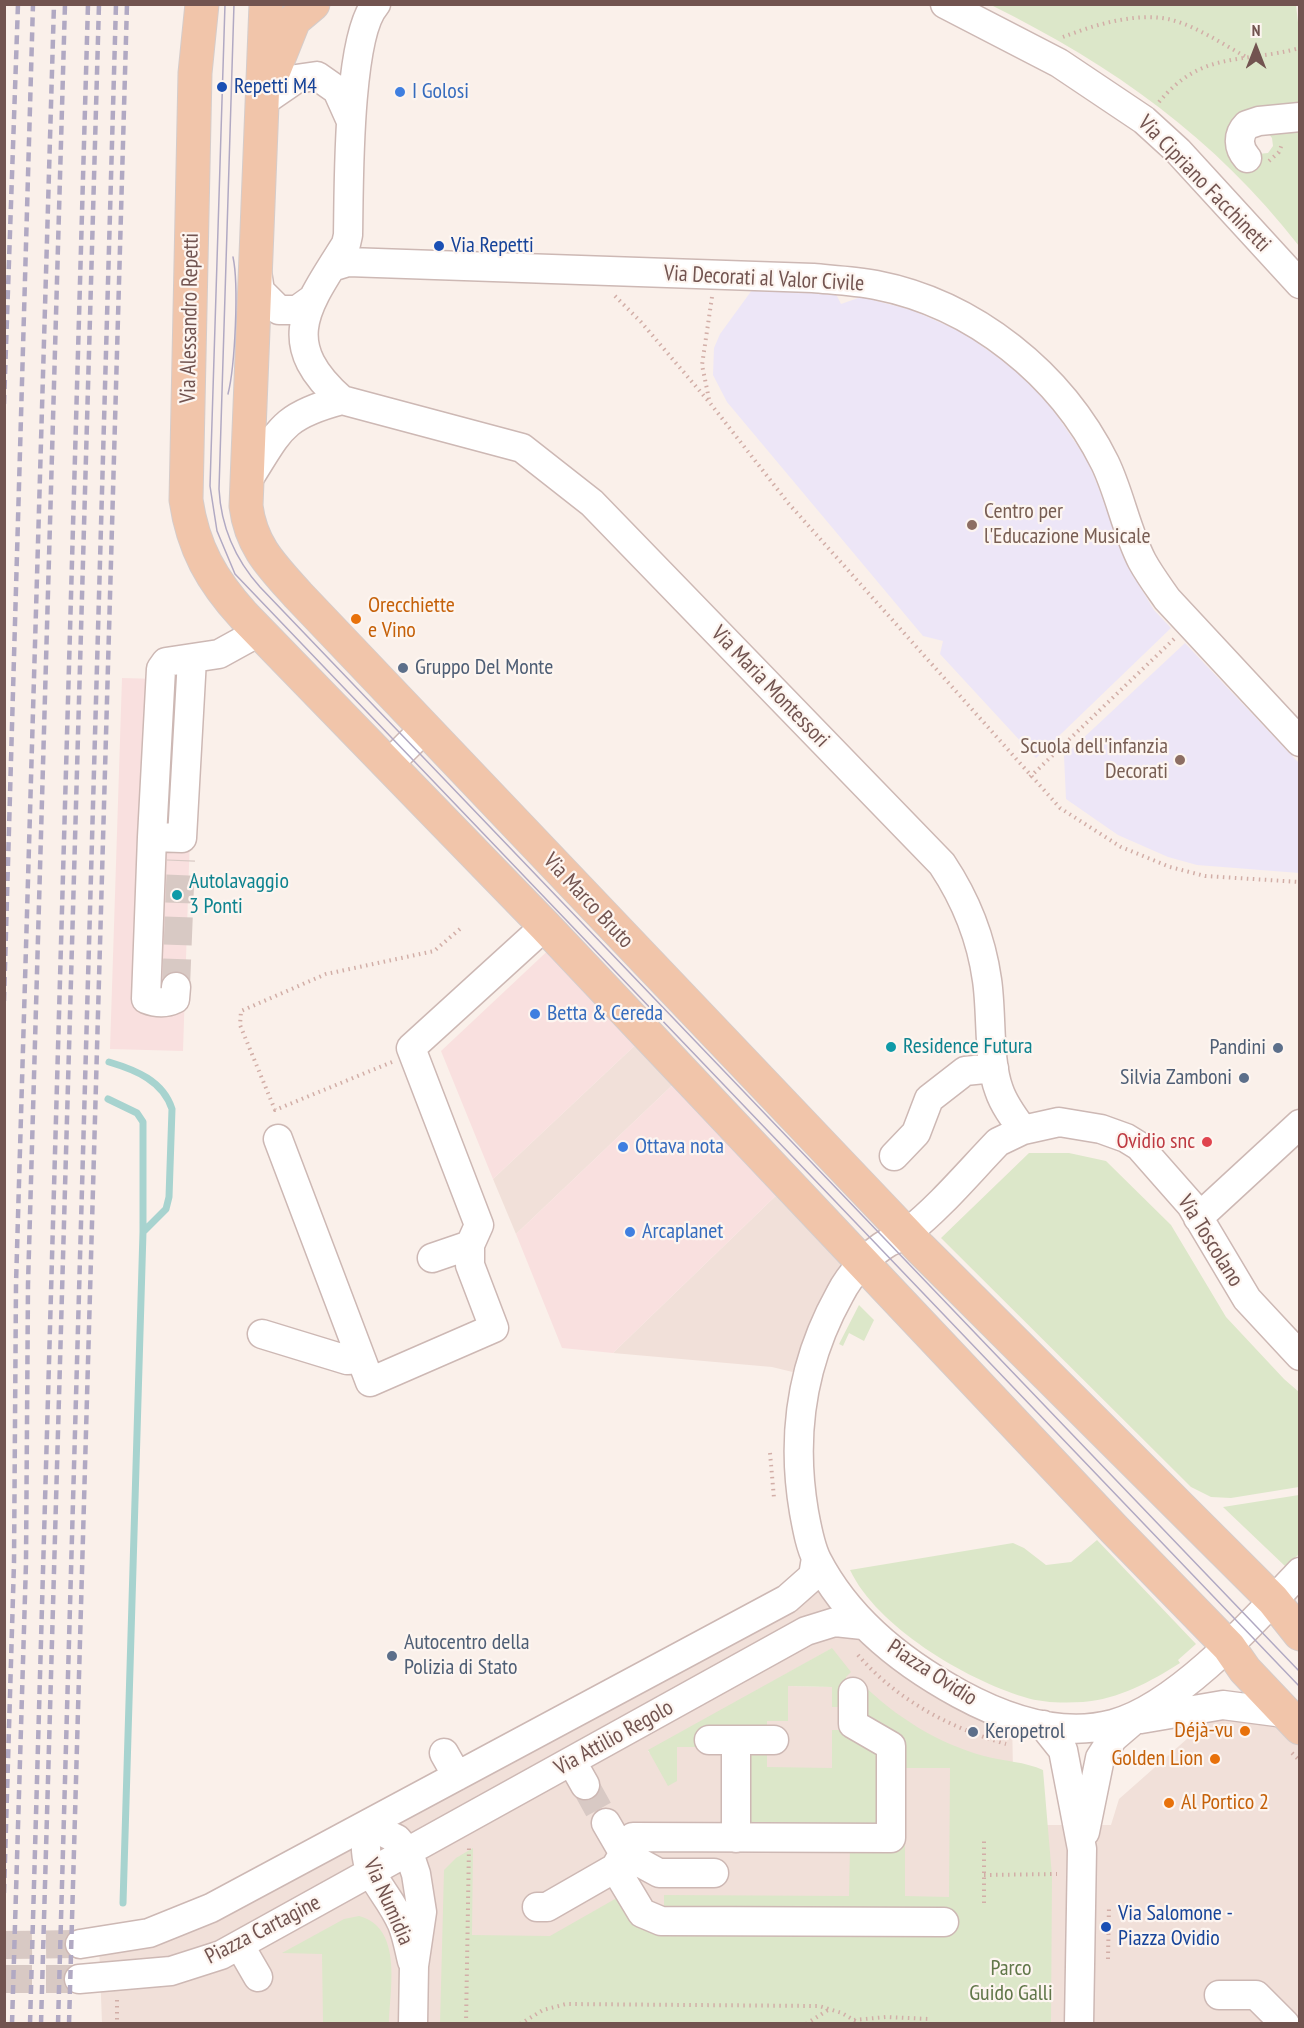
<!DOCTYPE html>
<html>
<head>
<meta charset="utf-8">
<style>
  body { margin:0 }
  #map { position:relative; width:1304px; height:2028px; overflow:hidden; background:#faf0ea; font-family:"PT Sans Narrow",sans-serif }
  canvas { display:block }
  .frame { position:absolute; inset:0; border:6px solid #725450; pointer-events:none }
  .north { position:absolute; left:1226px; top:18px; width:60px; height:60px; -webkit-text-stroke:4px #fdf5f0; paint-order:stroke; rotate:0deg; font-size:16px; font-weight:700; line-height:24px; text-align:center; color:#725450 }
  .north::after { content:''; display:block; margin:auto; width:21px; height:27px; background:#725450; clip-path:polygon(50% 0,100% 100%,50% 72%,0 100%) }
</style>
</head>
<body>
<div id="map">
<canvas width="1304" height="2028"></canvas>
<div class="frame"></div>
<div class="north">N</div>
</div>
<script>
const c = document.querySelector('canvas').getContext('2d');
c.lineJoin = 'round';
function fill(path, color) { c.fillStyle = color; c.fill(path, 'evenodd'); }
function strokePath(path, color, width, dash) { c.strokeStyle = color; c.lineWidth = width; c.lineCap = dash ? 'butt' : 'round'; c.setLineDash(dash || []); c.stroke(path); }
function drawText(font, color, halo, rows, align = 'center') {
  c.font = font + ' "PT Sans Narrow",sans-serif'; c.lineWidth = 4.5; c.setLineDash([]); c.textBaseline = 'middle'; c.strokeStyle = halo; c.fillStyle = color; for (const [text, x, y, turn = 0] of rows) {
    c.save(); c.translate(x, y); c.rotate((+turn || 0) * Math.PI / 180); c.textAlign = isNaN(turn) ? turn : align; if (halo) c.strokeText(text, 0, 0); c.fillText(text, 0, 0); c.restore();
  }
}
const residential = new Path2D(`
  M 645,1036 L 683,1075 L 516,1234 L 493,1179 Z
  M 787,1185 L 863,1264 L 805,1375 L 772,1367 L 613,1353 Z
  M 813,1576 L 853,1613 L 1012,1718 L 1014,1825 L 1111,1825 L 1119,1799 L 1248,1685 L 1299,1728 L 1299,2023 L 102,2023 L 99,1943 L 149,1933 ZM 831,1649 L 841,1661 L 832,1687 L 788,1686 L 788,1721 L 767,1720 L 677,1747 L 677,1781 L 648,1751 Z`);
const commercial = new Path2D(`
  M 122,678 L 195,680 L 183,1051 L 110,1049 Z
  M 556,943 L 645,1036 L 493,1179 L 441,1051 Z
  M 683,1075 L 787,1185 L 613,1353 L 562,1348 L 516,1234 Z`);
const education = new Path2D(`
  M 752,290 L 836,294 L 841,304 L 861,297 L 912,310 L 964,333 L 1014,369 L 1036,390 L 1054,411 L 1088,461 L 1133,575 L 1154,610 L 1171,628 L 1036,758 L 940,654 L 943,641 L 923,636 L 727,402 L 713,375 L 714,348 L 720,334 Z
  M 1185,643 L 1299,763 L 1299,873 L 1197,865 L 1168,857 L 1118,835 L 1066,799 L 1064,756 Z`);
const green = new Path2D(`
  M 991,5 L 1296,5 L 1300,40 L 1299,105 L 1246,112 L 1258,154 L 1268,153 L 1273,146 L 1272,138 L 1267,132 L 1299,127 L 1299,246 C 1214,137 1114,66 991,5 Z
  M 1029,1153 L 1069,1153 L 1106,1161 L 1171,1225 L 1226,1317 L 1284,1379 L 1299,1392 L 1299,1487 L 1231,1498 L 1211,1497 L 1191,1487 L 941,1238 Z
  M 859,1305 L 874,1320 L 864,1341 L 849,1333 L 843,1346 L 839,1344 Z
  M 1299,1495 L 1299,1554 L 1286,1567 L 1223,1507 Z
  M 1097,1540 L 1196,1644 L 1178,1660 L 1180,1663 C 1150,1682 1119,1699 1083,1702 C 1064,1703 1042,1703 1024,1697 C 965,1679 877,1627 850,1570 L 1013,1543 L 1024,1548 L 1046,1565 L 1071,1562 Z
  M 832,1648 L 851,1672 L 846,1677 L 846,1707 L 832,1707 L 832,1687 L 788,1686 L 788,1721 L 767,1721 L 767,1734 L 701,1747 L 677,1747 L 677,1781 L 668,1786 L 648,1750 Z
  M 861,1683 C 896,1717 937,1743 984,1756 C 1003,1761 1026,1762 1043,1770 L 1052,1876 L 1051,2023 L 440,2024 L 444,1870 L 456,1858 L 473,1848 L 472,1935 L 550,1936 L 622,1895 L 642,1929 L 946,1931 L 664,1913 L 664,1895 L 849,1896 L 850,1845 L 905,1845 L 905,1896 L 949,1897 L 950,1768 L 898,1768 L 861,1718 Z
  M 832,1730 L 847,1730 L 884,1752 L 884,1829 L 743,1829 L 744,1747 L 767,1747 L 767,1767 L 832,1768 Z
  M 359,1916 C 403,1928 390,1988 389,2023 L 323,2023 L 322,1954 L 282,1953 L 344,1919 Z`);
const stream = new Path2D(`
  M 109,1062 C 136,1070 163,1081 172,1109 L 169,1197 L 166,1209 L 143,1232 L 123,1903
  M 108,1099 L 137,1113 L 143,1122 L 143,1232`);
const minorTunnel = new Path2D(`
  M 176,987 L 181,860
  M 585,1785 L 606,1823
  M 4,1945 L 80,1944
  M 4,1979 L 79,1979`);
const path = new Path2D(`
  M 1063,37 C 1094,25 1139,11 1172,20 C 1198,27 1224,45 1248,58
  M 1159,102 C 1202,50 1241,64 1300,48
  M 1269,161 L 1279,152 L 1282,144
  M 615,296 L 641,322 L 710,403 L 789,504 L 1060,808 L 1121,847 L 1170,867 L 1205,876 L 1300,882
  M 709,399 L 702,365 L 712,297
  M 1030,777 L 1174,639
  M 392,1062 L 275,1110 L 240,1025 L 241,1011 L 326,974 L 434,951 L 460,929
  M 770,1453 L 774,1498
  M 858,1655 C 897,1700 950,1728 1006,1744
  M 1292,1753 L 1300,1761
  M 984,1875 L 1057,1874
  M 984,1903 L 984,1839
  M 1108,1959 L 1109,1906
  M 117,2000 L 117,2024
  M 854,2020 L 886,2017 L 929,2019
  M 466,2024 L 469,1846
  M 520,2024 L 543,2010 L 566,2004 L 819,2006 L 842,2013 L 860,2024
  M 806,2024 L 828,2010`);
const minor = new Path2D(`
  M 376,4 C 347,36 349,190 348,235 L 346,244 C 307,306 276,342 342,400 L 522,448 L 592,503 L 942,864 C 966,900 981,937 987,980 C 992,1013 988,1061 999,1090 C 1004,1105 1014,1118 1023,1130
  M 945,4 L 1059,63 L 1144,120 L 1178,151 L 1300,284
  M 264,101 L 296,79 L 317,76 L 337,90 L 350,119
  M 1247,158 C 1238,148 1237,135 1247,125 L 1259,121 L 1300,117
  M 332,267 L 348,262 L 813,278 C 834,280 855,281 876,285 C 974,304 1061,374 1105,463 C 1120,494 1126,530 1142,561 C 1149,574 1158,586 1167,599 L 1300,742
  M 257,272 L 260,291 L 279,310 L 297,310 L 311,300
  M 248,480 C 280,430 281,416 342,400
  M 192,659 L 182,838 L 152,837 L 161,669 L 166,662 L 219,654 L 259,632
  M 389,764 L 425,728
  M 152,837 L 146,999 C 156,1003 165,1004 175,999 L 176,987
  M 278,1139 L 370,1382 L 494,1328 L 470,1265 L 470,1245 L 479,1225 L 411,1048 L 545,926
  M 894,1156 L 916,1133 L 929,1099 L 965,1071 L 994,1068
  M 1198,1218 L 1300,1124
  M 432,1258 L 470,1245
  M 262,1334 L 347,1360 L 361,1359
  M 1300,1356 L 1247,1299 L 1191,1205 L 1139,1146 L 1126,1138 L 1101,1129 L 1059,1122 L 1023,1130 L 998,1142 C 969,1172 941,1206 908,1232 C 903,1237 895,1239 889,1242 C 870,1253 850,1274 840,1294 C 802,1362 791,1436 804,1512 C 807,1528 810,1546 817,1560 C 848,1620 901,1662 960,1694 C 1006,1719 1060,1738 1113,1724 C 1177,1707 1255,1620 1300,1572
  M 1141,1719 L 1223,1705 L 1284,1713
  M 1043,1725 L 1063,1750 L 1082,1849 L 1079,2024
  M 709,1740 L 774,1740
  M 444,1753 L 457,1776
  M 572,1762 L 585,1785
  M 606,1823 L 624,1854 L 659,1873 L 714,1873
  M 368,1825 L 397,1839 L 409,1853 L 416,1874 L 422,1912 L 414,1966 L 413,2024
  M 368,1825 C 358,1875 384,1884 402,1924 C 407,1936 409,1949 412,1961
  M 1085,1832 L 1100,1758 L 1113,1738 L 1134,1720
  M 736,1838 L 736,1740
  M 615,1868 L 642,1913 L 661,1921 L 944,1922
  M 537,1907 L 547,1907 L 615,1868 L 633,1837 L 891,1838 L 891,1746 L 853,1724 L 853,1692
  M 80,1944 L 149,1933 L 211,1908 L 787,1599 L 813,1576 L 816,1558
  M 240,1946 L 258,1977
  M 79,1979 L 171,1971 L 221,1955 L 806,1631 L 835,1622 L 863,1625
  M 1219,1995 L 1256,1995 L 1285,2024`);
const major = new Path2D(`
  M 202,4 L 195,73 L 186,500 C 193,548 212,581 244,616 L 545,926 L 1114,1529 L 1229,1647 L 1245,1670 L 1300,1728
  M 266,4 L 246,506 C 251,546 272,566 298,595 L 920,1248 L 1273,1600 L 1300,1634
  M 274,70 L 294,20 L 313,4`);
const tram = new Path2D(`
  M 225,4 L 210,486 L 217,531 L 235,574 L 1300,1687
  M 234,4 L 219,489 C 221,527 235,559 260,587 L 1300,1672
  M 228,394 C 235,366 239,285 233,257`);
const rail = new Path2D(`
  M 4,404 L 18,4
  M 4,1001 L 33,4
  M 4,1893 L 14,1563 L 16,1284 L 54,4
  M 12,2024 L 26,1563 L 28,1284 L 65,4
  M 30,2024 L 88,4
  M 41,2024 L 99,4
  M 58,2024 L 116,4
  M 69,2024 L 127,4`);
const markers = [
  [222,87,6,"#1a4fb4"],
  [400,92,6,"#3f7fe0"],
  [439,246,6,"#1a4fb4"],
  [972,525,6,"#8d6e63"],
  [356,619,6,"#e8710a"],
  [403,668,6,"#5c6f8a"],
  [1180,760,6,"#8d6e63"],
  [177,895,6,"#0f9aa8"],
  [535,1014,6,"#3f7fe0"],
  [891,1047,6,"#0f9aa8"],
  [1278,1048,6,"#5c6f8a"],
  [1244,1078,6,"#5c6f8a"],
  [1207,1142,6,"#e0444e"],
  [623,1147,6,"#3f7fe0"],
  [630,1232,6,"#3f7fe0"],
  [392,1656,6,"#5c6f8a"],
  [1245,1731,6,"#e8710a"],
  [973,1732,6,"#5c6f8a"],
  [1215,1759,6,"#e8710a"],
  [1169,1803,6,"#e8710a"],
  [1106,1927,6,"#1a4fb4"]
];
const transitNames = [
  ["Repetti M4",234,87],
  ["Via Repetti",451,246],
  ["Via Salomone -",1118,1914],
  ["Piazza Ovidio",1118,1939]
];
const shopNames = [
  ["I Golosi",412,92],
  ["Betta & Cereda",547,1014],
  ["Ottava nota",635,1147],
  ["Arcaplanet",642,1232]
];
const streetNames = [
  ["Via Cipriano Facchinetti",1204,184,46],
  ["Via Decorati al Valor Civile",764,279,3],
  ["Via Alessandro Repetti",190,318,-89],
  ["Via Maria Montessori",770,687,46],
  ["Via Marco Bruto",588,901,47],
  ["Via Toscolano",1210,1241,58],
  ["Piazza Ovidio",932,1673,33],
  ["Via Attilio Regolo",614,1738,-29],
  ["Via Numidia",388,1902,66],
  ["Piazza Cartagine",263,1930,-27]
];
const educationNames = [
  ["Centro per",984,512],
  ["l'Educazione Musicale",984,537],
  ["Scuola dell'infanzia",1168,747,"right"],
  ["Decorati",1168,772,"right"]
];
const foodNames = [
  ["Orecchiette",368,606],
  ["e Vino",368,631],
  ["Déjà-vu",1233,1731,"right"],
  ["Golden Lion",1203,1759,"right"],
  ["Al Portico 2",1181,1803]
];
const serviceNames = [
  ["Gruppo Del Monte",415,668],
  ["Pandini",1266,1048,"right"],
  ["Silvia Zamboni",1232,1078,"right"],
  ["Autocentro della",404,1643],
  ["Polizia di Stato",404,1668],
  ["Keropetrol",985,1732]
];
const cultureNames = [
  ["Autolavaggio",189,882],
  ["3 Ponti",189,907],
  ["Residence Futura",903,1047]
];
const healthNames = [
  ["Ovidio snc",1195,1142]
];
const parkNames = [
  ["Parco",1011,1969],
  ["Guido Galli",1011,1994]
];
fill(residential, '#f1e0d9');
fill(commercial, '#f9e0df');
fill(education, '#ede6f7');
fill(green, '#dce7c9');
strokePath(stream, '#a7d3cf', 7);
strokePath(minorTunnel, '#d8c9c4', 28, [28, 14]);
strokePath(minor, '#cdb8b4', 31);
strokePath(major, '#d5ccca', 35);
strokePath(path, '#d2aea7', 4, [1.5, 4.5]);
strokePath(minor, '#fff', 28);
strokePath(major, '#f1c5aa', 33);
strokePath(tram, '#b1a9c3', 1.5);
strokePath(rail, '#b1a9c3', 4.5, [9, 6]);
for (const [x, y, r, color] of markers) { const dot = new Path2D(); dot.arc(x, y, r, 0, 2 * Math.PI); c.fillStyle = color; c.fill(dot); strokePath(dot, '#fdf5f0', 2); }
drawText('22px', '#164399', '#fdf5f0', transitNames, 'left');
drawText('22px', '#366cbe', '#fdf5f0', shopNames, 'left');
drawText('22px', '#725450', '#fdf5f0', streetNames);
drawText('22px', '#785e54', '#fdf5f0', educationNames, 'left');
drawText('22px', '#c56008', '#fdf5f0', foodNames, 'left');
drawText('22px', '#4e5e75', '#fdf5f0', serviceNames, 'left');
drawText('22px', '#0d838f', '#fdf5f0', cultureNames, 'left');
drawText('22px', '#be3a42', '#fdf5f0', healthNames, 'right');
drawText('22px', '#617749', '#fdf5f0', parkNames);
</script>
</body>
</html>
